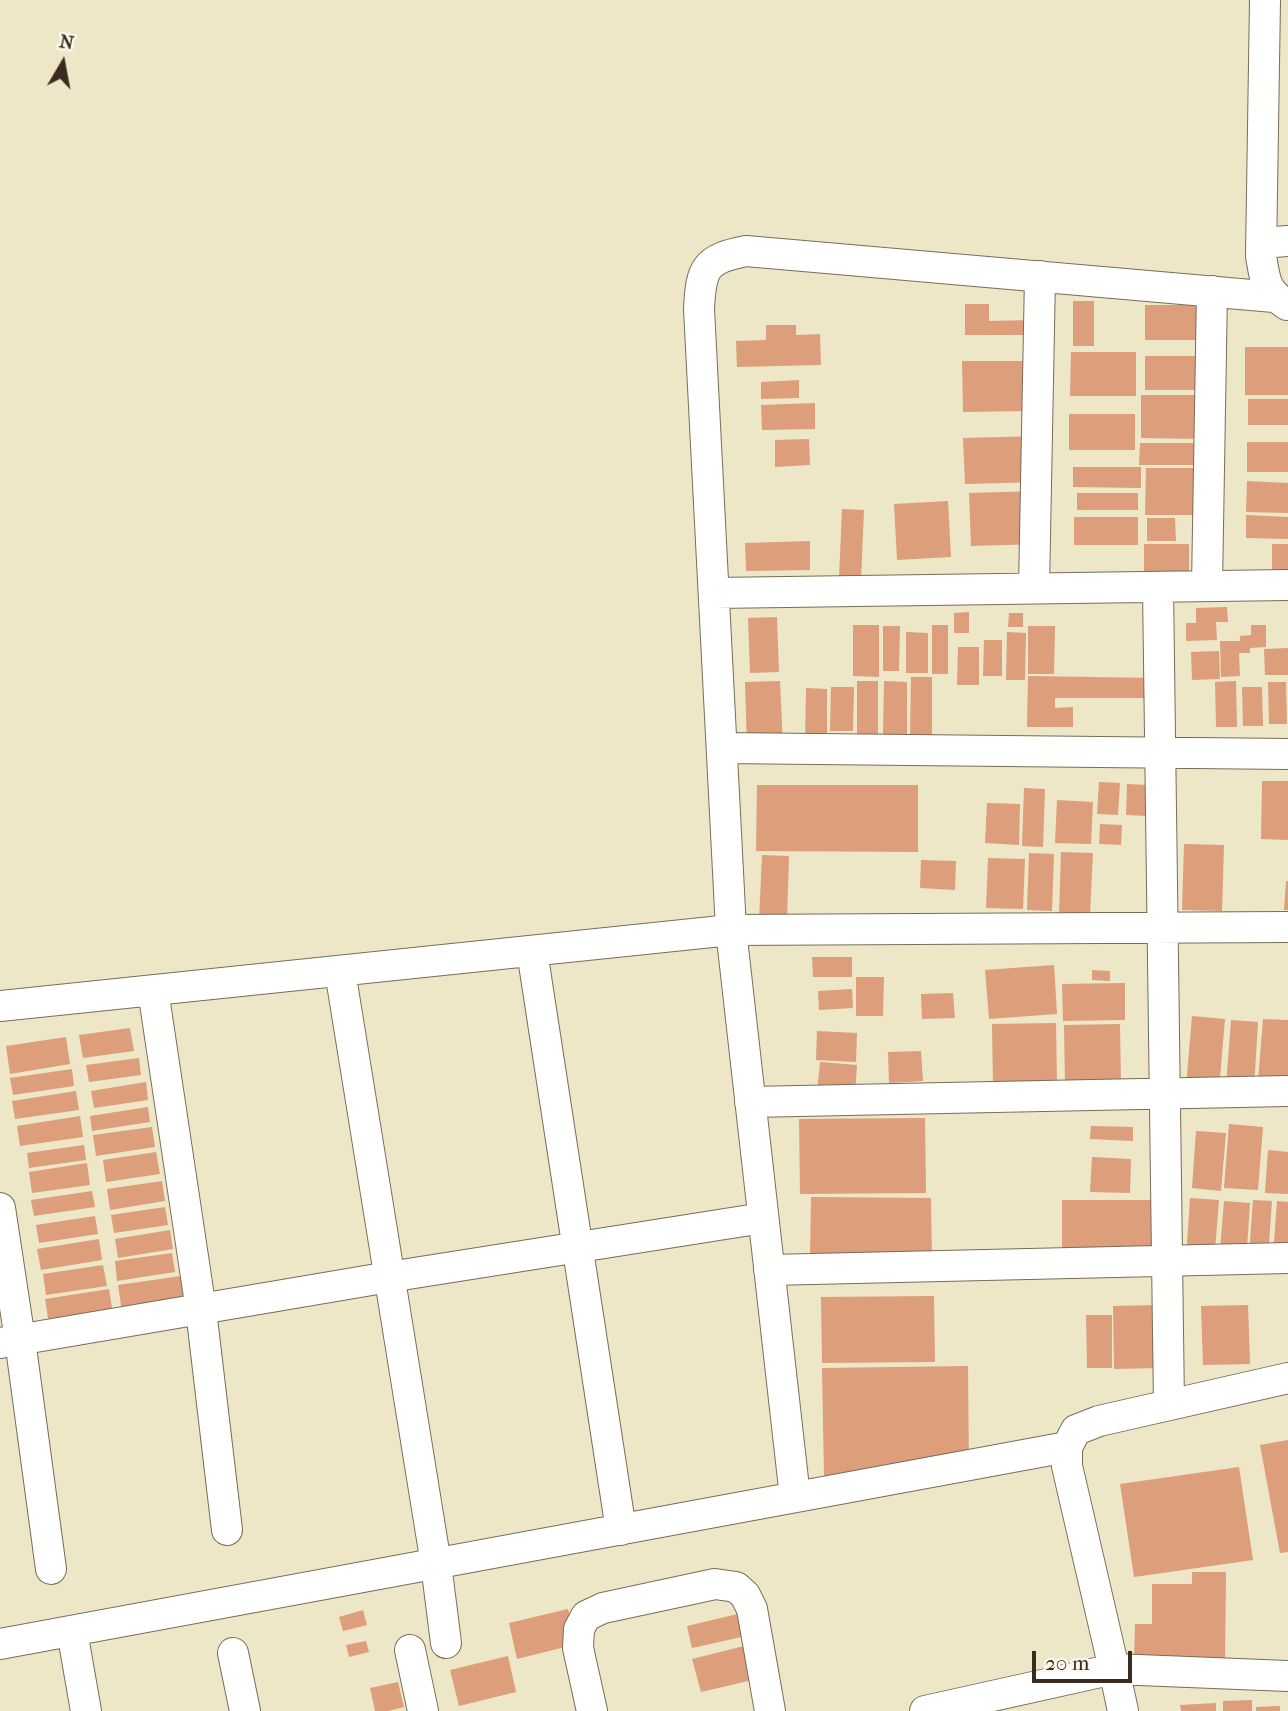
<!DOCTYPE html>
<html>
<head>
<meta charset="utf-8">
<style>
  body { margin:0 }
  #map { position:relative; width:1288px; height:1711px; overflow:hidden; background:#ede6c7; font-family:"IM FELL French Canon",serif }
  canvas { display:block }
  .north { position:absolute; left:28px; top:28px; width:70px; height:70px; -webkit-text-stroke:5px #fbf7ec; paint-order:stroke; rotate:10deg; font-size:19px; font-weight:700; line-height:28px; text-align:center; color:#3b2a1e }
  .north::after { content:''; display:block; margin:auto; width:24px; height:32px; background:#3b2a1e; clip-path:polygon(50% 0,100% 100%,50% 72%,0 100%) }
  .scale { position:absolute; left:1032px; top:1651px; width:100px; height:32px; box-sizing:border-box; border:4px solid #3b2a1e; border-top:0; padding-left:9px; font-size:21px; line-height:24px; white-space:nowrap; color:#3b2a1e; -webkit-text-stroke:5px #fbf7ec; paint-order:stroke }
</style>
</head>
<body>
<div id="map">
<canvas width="1288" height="1711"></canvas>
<div class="north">N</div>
<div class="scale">20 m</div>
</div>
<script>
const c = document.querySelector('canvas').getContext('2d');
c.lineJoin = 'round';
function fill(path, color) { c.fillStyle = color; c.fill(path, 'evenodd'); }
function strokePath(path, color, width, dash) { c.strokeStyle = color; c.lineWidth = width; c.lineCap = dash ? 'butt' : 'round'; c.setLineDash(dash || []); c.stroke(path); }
const building = new Path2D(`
  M 1073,301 L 1094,301 L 1094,346 L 1073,346 Z
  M 965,304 L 989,304 L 989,321 L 1034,320 L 1035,335 L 965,335 Z
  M 1145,305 L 1208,305 L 1208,340 L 1145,340 Z
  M 766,325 L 796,325 L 796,335 L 820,334 L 821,365 L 737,367 L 736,341 L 766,340 Z
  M 1245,347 L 1288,347 L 1288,395 L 1245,395 Z
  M 1071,352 L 1136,352 L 1136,396 L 1070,396 Z
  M 1145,356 L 1196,356 L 1195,390 L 1145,390 Z
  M 962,361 L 1029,361 L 1029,411 L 963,412 Z
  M 799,380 L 799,398 L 761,399 L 761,382 Z
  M 1141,395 L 1203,395 L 1203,439 L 1141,438 Z
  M 1248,399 L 1288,399 L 1288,425 L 1248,425 Z
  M 815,403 L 815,429 L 762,430 L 761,405 Z
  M 1069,414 L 1135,414 L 1135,450 L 1069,450 Z
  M 1039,436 L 1041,482 L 965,484 L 963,438 Z
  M 809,439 L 810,465 L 775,467 L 775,440 Z
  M 1247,442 L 1288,442 L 1288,472 L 1247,472 Z
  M 1140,443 L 1204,443 L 1204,465 L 1139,465 Z
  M 1073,467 L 1141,467 L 1141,488 L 1073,487 Z
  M 1146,468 L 1207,468 L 1207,515 L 1145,515 Z
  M 1247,481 L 1288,483 L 1288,513 L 1246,512 Z
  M 1038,491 L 1039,544 L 971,546 L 969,493 Z
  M 1077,493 L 1138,493 L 1138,510 L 1077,510 Z
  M 948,501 L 951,557 L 897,560 L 894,504 Z
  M 842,509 L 864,510 L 861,580 L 839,579 Z
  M 1246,515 L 1288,517 L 1288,539 L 1246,538 Z
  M 1074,517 L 1138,517 L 1138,545 L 1074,545 Z
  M 1147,518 L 1175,518 L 1176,541 L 1147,541 Z
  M 810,541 L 810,570 L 746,571 L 745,543 Z
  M 1144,544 L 1189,544 L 1189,576 L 1144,576 Z
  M 1272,544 L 1288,544 L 1288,571 L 1272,570 Z
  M 1227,607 L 1228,622 L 1216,622 L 1217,640 L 1186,641 L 1186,623 L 1196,623 L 1196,608 Z
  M 969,612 L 969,633 L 954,633 L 954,613 Z
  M 1009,613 L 1023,613 L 1023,627 L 1008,627 Z
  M 777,617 L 779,672 L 750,673 L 748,618 Z
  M 853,625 L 879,625 L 879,677 L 853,676 Z
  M 932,625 L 948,625 L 948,674 L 932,674 Z
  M 1251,625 L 1266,625 L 1266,647 L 1250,648 L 1250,653 L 1239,653 L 1240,676 L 1221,677 L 1220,641 L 1240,641 L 1240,636 L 1251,635 Z
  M 883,626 L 900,626 L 899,671 L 883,671 Z
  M 1028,626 L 1055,626 L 1054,674 L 1028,674 Z
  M 906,632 L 928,633 L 928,673 L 906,673 Z
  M 1007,632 L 1026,633 L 1025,680 L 1006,680 Z
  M 984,640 L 1002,640 L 1002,676 L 983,676 Z
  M 958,647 L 979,647 L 979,685 L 957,685 Z
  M 1288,648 L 1288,675 L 1265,675 L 1264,649 Z
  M 1219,651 L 1220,679 L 1192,680 L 1191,652 Z
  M 1028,676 L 1157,678 L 1157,698 L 1055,698 L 1055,708 L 1073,707 L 1073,727 L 1027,727 Z
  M 911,677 L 932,677 L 932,739 L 910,739 Z
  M 780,681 L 783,746 L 747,747 L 745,682 Z
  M 857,681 L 878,681 L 878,746 L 857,746 Z
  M 884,681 L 907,682 L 907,735 L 883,736 Z
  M 1236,681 L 1237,727 L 1216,727 L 1215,682 Z
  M 1268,682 L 1286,682 L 1287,724 L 1269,724 Z
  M 831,687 L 854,687 L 853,731 L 830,731 Z
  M 1242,687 L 1262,687 L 1263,726 L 1243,726 Z
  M 806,688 L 827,689 L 827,744 L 805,744 Z
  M 1262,781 L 1288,781 L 1288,840 L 1261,839 Z
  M 1099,782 L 1120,783 L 1118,815 L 1097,814 Z
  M 1127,784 L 1148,785 L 1147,816 L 1126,815 Z
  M 757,785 L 918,785 L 918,852 L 756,851 Z
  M 1024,788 L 1045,789 L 1043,847 L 1022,846 Z
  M 1057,800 L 1093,802 L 1091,844 L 1055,843 Z
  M 987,803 L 1020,804 L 1019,845 L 985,843 Z
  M 1100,824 L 1122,825 L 1121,845 L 1099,844 Z
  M 1184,844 L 1224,845 L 1222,911 L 1182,910 Z
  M 1061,852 L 1093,853 L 1090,914 L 1059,913 Z
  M 1029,853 L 1054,854 L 1052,911 L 1027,910 Z
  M 762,855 L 789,856 L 787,920 L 759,920 Z
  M 988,858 L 1025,859 L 1023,909 L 986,908 Z
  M 921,860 L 956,861 L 955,890 L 920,888 Z
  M 1286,881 L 1288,881 L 1288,910 L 1284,910 Z
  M 812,957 L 852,957 L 852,977 L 813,977 Z
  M 1054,965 L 1057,1014 L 989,1019 L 985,970 Z
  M 1092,970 L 1110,971 L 1110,981 L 1092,980 Z
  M 856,977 L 884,977 L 883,1016 L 856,1016 Z
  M 1125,983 L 1125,1020 L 1063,1021 L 1062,984 Z
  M 852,989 L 853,1008 L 819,1010 L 818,991 Z
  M 953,993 L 955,1018 L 922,1019 L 921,994 Z
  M 1192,1016 L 1225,1019 L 1219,1090 L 1186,1087 Z
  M 1263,1019 L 1288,1020 L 1288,1084 L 1258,1081 Z
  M 1231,1020 L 1258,1022 L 1254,1088 L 1226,1086 Z
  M 1056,1023 L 1057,1084 L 993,1085 L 992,1024 Z
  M 1120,1024 L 1121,1084 L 1065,1084 L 1064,1025 Z
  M 130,1028 L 134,1051 L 83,1058 L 79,1035 Z
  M 817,1031 L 857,1033 L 856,1062 L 816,1060 Z
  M 66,1037 L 70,1064 L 10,1074 L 6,1046 Z
  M 921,1051 L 923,1081 L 889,1083 L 888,1052 Z
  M 139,1058 L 141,1075 L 89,1082 L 86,1065 Z
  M 820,1062 L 857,1065 L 855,1095 L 817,1092 Z
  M 72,1069 L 74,1086 L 13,1095 L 10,1078 Z
  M 146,1082 L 148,1100 L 94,1108 L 91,1091 Z
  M 76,1091 L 79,1110 L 15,1119 L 12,1101 Z
  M 148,1107 L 150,1122 L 92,1131 L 90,1116 Z
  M 80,1116 L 83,1137 L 20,1146 L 17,1126 Z
  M 925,1118 L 926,1193 L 800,1194 L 799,1119 Z
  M 1229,1124 L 1263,1127 L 1258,1190 L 1224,1188 Z
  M 1091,1126 L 1133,1127 L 1133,1141 L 1090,1139 Z
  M 152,1127 L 155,1147 L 96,1156 L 93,1135 Z
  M 1196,1131 L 1226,1133 L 1221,1191 L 1192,1188 Z
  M 84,1145 L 86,1160 L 29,1168 L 27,1153 Z
  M 1268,1150 L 1288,1152 L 1288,1194 L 1265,1193 Z
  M 156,1152 L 160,1174 L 106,1182 L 103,1160 Z
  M 1092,1157 L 1131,1159 L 1130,1193 L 1090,1192 Z
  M 87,1163 L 90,1185 L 32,1193 L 29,1172 Z
  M 162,1181 L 165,1201 L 110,1210 L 107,1189 Z
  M 92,1191 L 95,1207 L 34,1216 L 31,1200 Z
  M 811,1197 L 931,1198 L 932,1259 L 810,1259 Z
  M 1190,1198 L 1219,1200 L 1214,1263 L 1186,1260 Z
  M 1062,1200 L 1161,1200 L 1161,1260 L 1062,1260 Z
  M 1253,1200 L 1272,1201 L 1268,1257 L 1249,1255 Z
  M 1224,1201 L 1250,1203 L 1246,1263 L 1219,1261 Z
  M 1277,1201 L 1288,1202 L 1288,1255 L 1273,1254 Z
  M 165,1207 L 168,1225 L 114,1233 L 111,1215 Z
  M 95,1216 L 98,1234 L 39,1243 L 36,1225 Z
  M 170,1230 L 173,1249 L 118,1258 L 115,1239 Z
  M 99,1239 L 102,1260 L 41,1270 L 37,1249 Z
  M 172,1253 L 175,1272 L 117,1281 L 115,1261 Z
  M 103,1265 L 107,1286 L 46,1295 L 43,1274 Z
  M 181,1276 L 185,1302 L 122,1312 L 118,1285 Z
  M 109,1289 L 113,1314 L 49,1324 L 45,1299 Z
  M 934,1296 L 935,1362 L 822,1363 L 821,1297 Z
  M 1159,1305 L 1159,1368 L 1114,1369 L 1113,1306 Z
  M 1248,1305 L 1250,1364 L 1203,1365 L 1201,1306 Z
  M 1086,1315 L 1112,1315 L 1112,1368 L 1087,1368 Z
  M 968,1366 L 969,1475 L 824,1477 L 822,1368 Z
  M 1288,1440 L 1288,1552 L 1280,1553 L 1260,1445 Z
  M 1239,1467 L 1253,1560 L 1134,1577 L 1120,1484 Z
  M 1192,1572 L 1226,1572 L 1225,1661 L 1134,1661 L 1135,1624 L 1152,1624 L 1152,1584 L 1192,1584 Z
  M 568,1609 L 577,1644 L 517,1659 L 509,1623 Z
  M 363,1610 L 367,1625 L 343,1631 L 339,1617 Z
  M 746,1612 L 751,1635 L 692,1648 L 687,1626 Z
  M 366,1641 L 369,1652 L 349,1657 L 346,1645 Z
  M 752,1644 L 761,1678 L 701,1692 L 692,1659 Z
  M 508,1656 L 516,1692 L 459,1706 L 450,1670 Z
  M 398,1682 L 404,1707 L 388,1711 L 375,1711 L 370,1688 Z
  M 1252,1700 L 1252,1711 L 1223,1711 L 1223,1701 Z
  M 1216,1703 L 1216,1711 L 1181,1711 L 1180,1705 Z
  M 1280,1706 L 1280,1711 L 1256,1711 L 1256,1707 Z`);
const street = new Path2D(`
  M 1265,0 L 1261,256 C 1265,280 1265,291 1287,305
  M 1261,243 L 1288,241
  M 1207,586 L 1212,291
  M 1158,587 L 1169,1405
  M 1034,588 L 1040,276
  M 714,593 L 1288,585
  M 722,748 L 1288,754
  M 532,951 L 621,1530
  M 340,971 L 436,1564 L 446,1643
  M 153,990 L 201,1310 L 227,1530
  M 0,1006 L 731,930 L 1288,927
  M 750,1102 L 1288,1091
  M 0,1208 L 20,1340 L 51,1569
  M 769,1270 L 1288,1258
  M 0,1343 L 389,1277 L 763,1218
  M 795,1497 L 731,930 L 699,309 C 701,268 705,259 746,251 L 1274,297
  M 72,1631 L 86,1711
  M 0,1644 L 1067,1447
  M 410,1650 L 423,1711
  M 233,1653 L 245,1711
  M 592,1711 L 578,1648 L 579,1629 L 586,1616 L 603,1608 L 715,1584 L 736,1587 L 745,1595 L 752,1609 L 770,1711
  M 925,1711 L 1114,1669 L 1067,1466 L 1067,1447 L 1076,1430 L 1099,1421 L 1288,1378
  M 1123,1711 L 1114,1669 L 1288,1676`);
fill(building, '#dc9e7b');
strokePath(street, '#796c59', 32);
strokePath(street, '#fff', 30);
</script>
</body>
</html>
